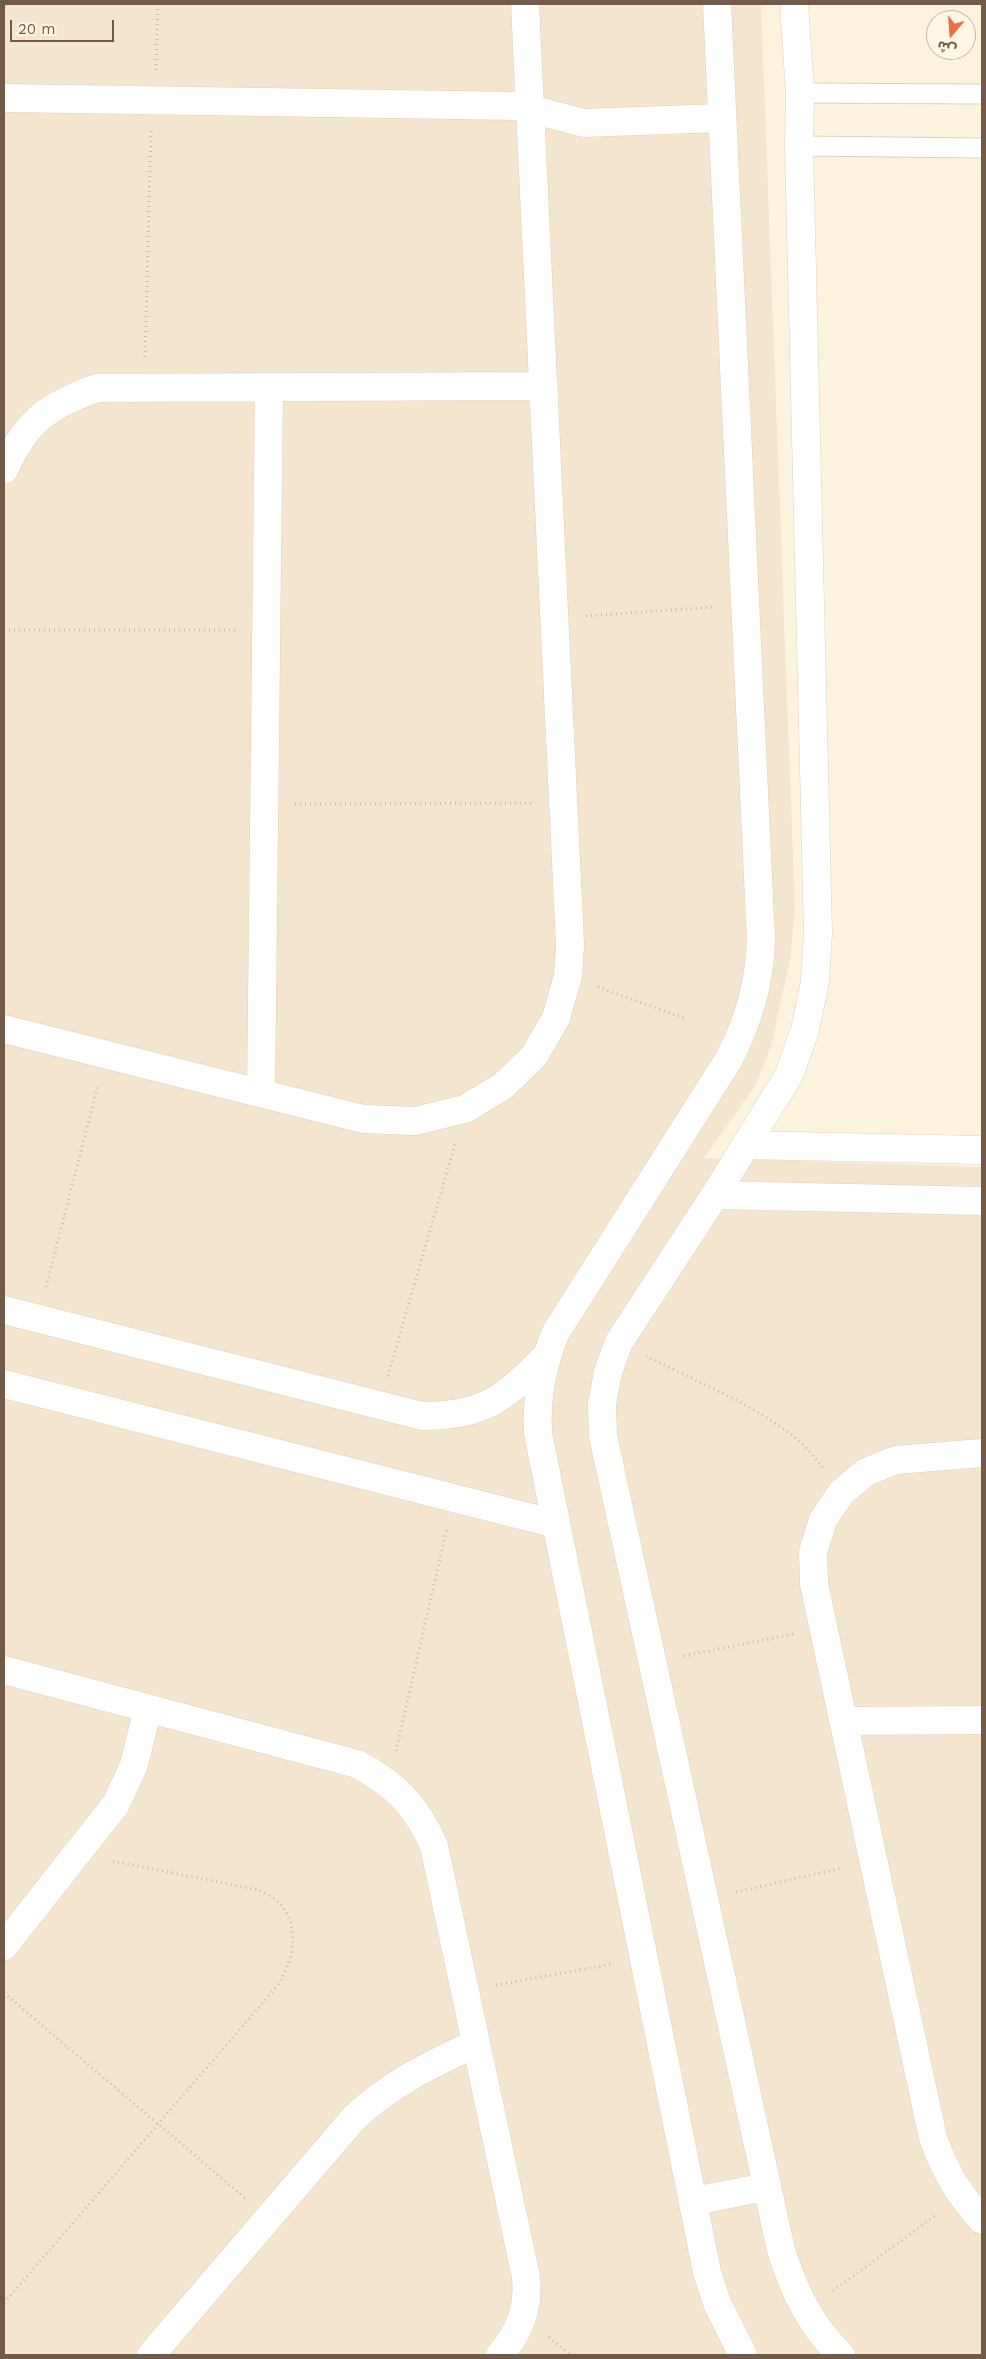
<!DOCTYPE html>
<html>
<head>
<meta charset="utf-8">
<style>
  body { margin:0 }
  #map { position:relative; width:986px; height:2359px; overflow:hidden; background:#fcf3df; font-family:"Work Sans","Noto Sans Arabic",sans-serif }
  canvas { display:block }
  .frame { position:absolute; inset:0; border:5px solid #735947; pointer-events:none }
  .north { position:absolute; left:926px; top:10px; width:50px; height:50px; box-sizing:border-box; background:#fff6e5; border:1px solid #c7b7a6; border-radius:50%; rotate:198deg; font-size:14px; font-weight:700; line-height:20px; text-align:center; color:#735947 }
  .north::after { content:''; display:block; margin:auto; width:18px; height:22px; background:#e97042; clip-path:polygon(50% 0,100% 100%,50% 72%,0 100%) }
  .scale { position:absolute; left:10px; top:20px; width:104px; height:22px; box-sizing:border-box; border:2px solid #735947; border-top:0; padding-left:6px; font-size:15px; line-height:18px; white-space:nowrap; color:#735947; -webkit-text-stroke:4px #fff6e5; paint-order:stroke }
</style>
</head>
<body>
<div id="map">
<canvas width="986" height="2359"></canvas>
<div class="frame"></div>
<div class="north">ش</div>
<div class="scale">20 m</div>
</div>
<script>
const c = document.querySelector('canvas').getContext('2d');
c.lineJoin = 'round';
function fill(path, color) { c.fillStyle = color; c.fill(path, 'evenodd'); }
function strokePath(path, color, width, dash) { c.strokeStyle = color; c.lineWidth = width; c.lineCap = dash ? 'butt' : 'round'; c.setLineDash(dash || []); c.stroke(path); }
const residential = new Path2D(`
  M 4,4 L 761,4 L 795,910 L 790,960 L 771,1047 L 755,1086 L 704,1158 L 982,1167 L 982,2355 L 4,2355 Z`);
const path = new Path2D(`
  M 156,70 L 158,4
  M 145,357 L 151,131
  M 586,616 L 714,607
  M 4,630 L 235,630
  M 295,804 L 531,803
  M 598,987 L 687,1019
  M 46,1287 L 98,1085
  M 646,1356 C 692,1379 743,1400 785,1430 C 800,1440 812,1454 823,1468
  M 388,1376 L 455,1144
  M 684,1656 L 793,1634
  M 396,1751 L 447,1528
  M 736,1892 L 842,1868
  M 496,1985 L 613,1964
  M 4,1993 L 245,2198
  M 833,2291 L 936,2215
  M 4,2303 L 278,1985 C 294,1960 302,1923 276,1900 C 271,1896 264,1893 259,1890 L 112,1861
  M 549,2337 L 571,2355`);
const lane = new Path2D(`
  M 800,93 L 982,94
  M 799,146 L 982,148`);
const street = new Path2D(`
  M 717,4 L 761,941 C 759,985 749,1020 729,1059 L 556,1332 C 542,1365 536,1397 538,1433 L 707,2272 L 717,2303 L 743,2355
  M 794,4 L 800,93 L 799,146 L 818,933 L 815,982 L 805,1030 L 789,1075 L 715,1195 L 619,1342 L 608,1372 L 602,1404 L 603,1436 L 781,2250 C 794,2291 810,2325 841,2355
  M 4,98 L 519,106 L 584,123 L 722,118
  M 4,470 C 26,421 47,406 97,388 L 544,386
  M 4,1029 L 363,1119 L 415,1121 L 465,1109 L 503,1086 L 534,1056 L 556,1018 L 568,976 L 570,945 L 525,4
  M 261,1093 L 269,388
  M 746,1145 L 982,1150
  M 715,1195 L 982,1201
  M 4,1310 L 422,1416 C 484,1416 504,1399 546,1356
  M 4,1384 L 556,1524
  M 982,1453 L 896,1460 L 866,1472 L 841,1493 L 823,1520 L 813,1552 L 814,1584 L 933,2138 C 946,2173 957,2192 982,2220
  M 4,1670 L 357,1764 C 395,1784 417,1806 434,1846 L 526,2277 C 529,2308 520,2331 500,2355
  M 843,1721 L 982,1720
  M 4,1946 L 116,1804 L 134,1765 L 148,1708
  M 693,2201 L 766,2187
  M 151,2355 L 354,2118 C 391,2083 430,2065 476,2043`);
fill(residential, '#f4e5ce');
strokePath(lane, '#e0cfbb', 21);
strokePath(street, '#e0cfbb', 29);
strokePath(path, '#d6b59a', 3, [1, 4]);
strokePath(lane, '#fff', 19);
strokePath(street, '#fff', 28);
</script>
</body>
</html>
